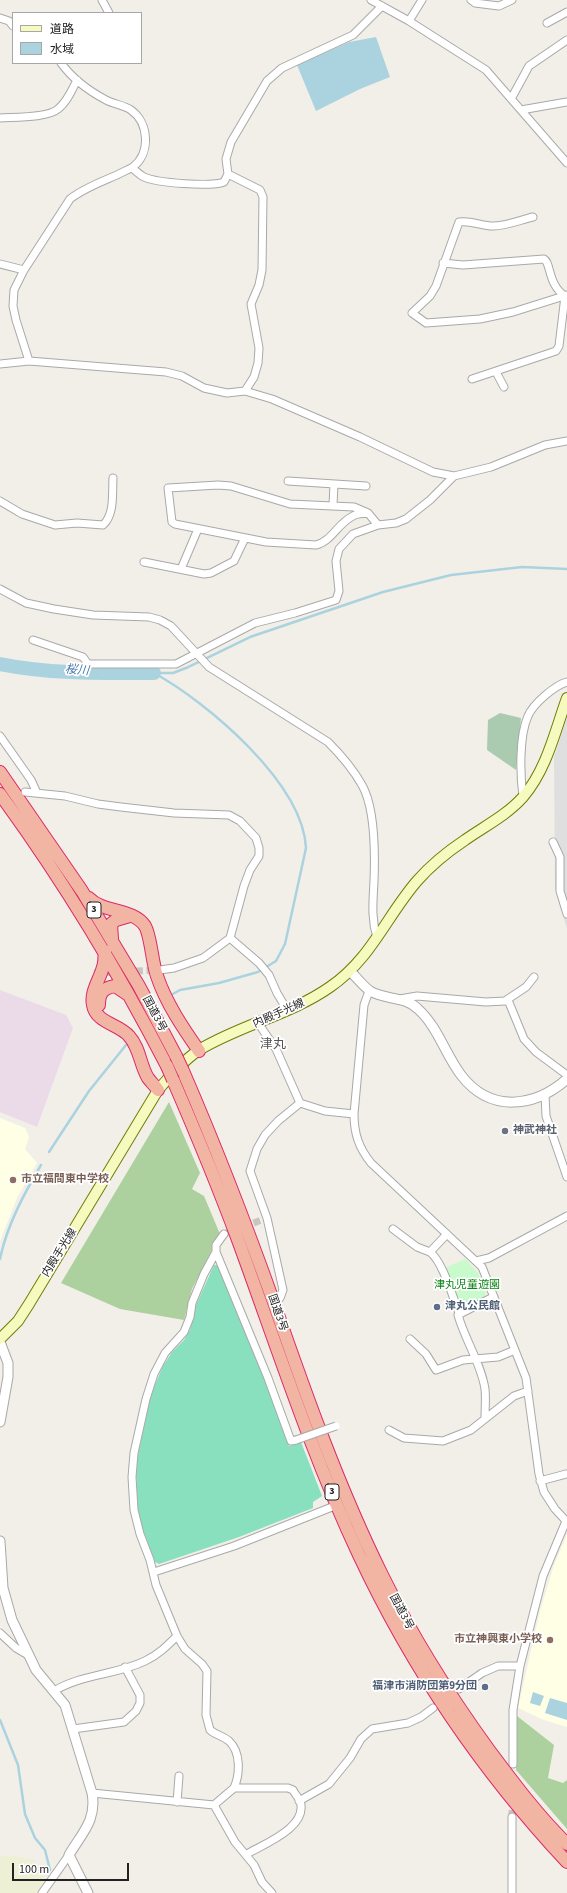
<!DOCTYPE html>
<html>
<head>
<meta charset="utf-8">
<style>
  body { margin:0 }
  #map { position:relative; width:567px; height:1893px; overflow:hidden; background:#f2efe9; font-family:"Source Sans 3","Noto Sans JP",sans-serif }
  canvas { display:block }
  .legend { position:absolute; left:12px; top:12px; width:130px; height:52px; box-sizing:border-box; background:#fff; border:1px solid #a7a7a7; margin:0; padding:5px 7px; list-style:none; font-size:12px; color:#222 }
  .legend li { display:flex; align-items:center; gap:8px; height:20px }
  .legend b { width:20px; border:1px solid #a7a7a7 }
  .scale { position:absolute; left:12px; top:1863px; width:117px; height:18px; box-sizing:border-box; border:2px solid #222; border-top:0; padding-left:5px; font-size:12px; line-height:14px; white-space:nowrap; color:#222; -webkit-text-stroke:3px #fff; paint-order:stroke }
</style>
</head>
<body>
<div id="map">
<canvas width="567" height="1893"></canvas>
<ul class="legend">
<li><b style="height:5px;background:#f7fabf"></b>道路</li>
<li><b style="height:11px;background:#aad3df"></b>水域</li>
</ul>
<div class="scale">100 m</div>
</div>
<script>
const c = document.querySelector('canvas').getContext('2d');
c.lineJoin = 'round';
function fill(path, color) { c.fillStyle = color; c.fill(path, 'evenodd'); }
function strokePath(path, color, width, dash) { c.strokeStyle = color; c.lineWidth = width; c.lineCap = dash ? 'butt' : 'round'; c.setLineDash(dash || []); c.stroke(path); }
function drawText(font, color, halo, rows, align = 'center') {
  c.font = font + ' "Source Sans 3","Noto Sans JP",sans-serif'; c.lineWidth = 3.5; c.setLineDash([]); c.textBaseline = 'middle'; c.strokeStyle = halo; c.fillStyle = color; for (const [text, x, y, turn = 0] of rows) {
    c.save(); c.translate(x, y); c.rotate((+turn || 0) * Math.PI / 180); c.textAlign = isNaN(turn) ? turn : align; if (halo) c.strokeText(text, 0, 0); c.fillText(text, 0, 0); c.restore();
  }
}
const residential = new Path2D(`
  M 567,717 L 567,929 L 555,889 L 554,757 Z`);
const industrial = new Path2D(`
  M 0,990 L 66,1015 L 73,1028 L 37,1127 L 0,1112 Z`);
const education = new Path2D(`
  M 0,1118 L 25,1128 L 29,1137 L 25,1149 L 37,1163 L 17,1198 L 0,1241 Z
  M 567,1535 L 567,1727 L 544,1720 L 518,1708 L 540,1611 L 554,1565 Z`);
const farmland = new Path2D(`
  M 11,1855 L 34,1860 L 46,1882 L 37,1893 L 0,1893 L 0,1857 Z`);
const forest = new Path2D(`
  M 169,1102 L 200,1173 L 192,1189 L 204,1196 L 220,1234 L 192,1289 L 184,1320 L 120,1309 L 61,1283 Z
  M 517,1716 L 554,1745 L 548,1778 L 563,1783 L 567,1780 L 567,1829 L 516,1770 Z`);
const cemetery = new Path2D(`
  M 500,713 L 521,718 L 516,770 L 487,750 L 488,720 Z`);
const park = new Path2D(`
  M 465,1259 L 478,1273 L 486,1294 L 484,1298 L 459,1310 L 443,1269 Z`);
const pitch = new Path2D(`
  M 214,1265 L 218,1265 L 265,1377 L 289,1446 L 301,1442 L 322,1496 L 313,1502 L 313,1508 L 239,1537 L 159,1564 L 155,1562 L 143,1530 L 138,1510 L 136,1475 L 138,1455 L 151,1394 L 163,1366 L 172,1352 L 184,1340 L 190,1330 L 196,1305 Z`);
const water = new Path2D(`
  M 376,37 L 390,77 L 360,89 L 316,111 L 297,65 L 349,42 Z
  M 533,1692 L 544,1696 L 540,1706 L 530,1703 Z
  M 550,1698 L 567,1703 L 567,1720 L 545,1713 Z`);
const stream = new Path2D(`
  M 154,673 C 207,702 303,783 306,848 L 285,944 L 276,961 L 258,972 L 219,983 L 180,990 L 171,995
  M 154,673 L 173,673 L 186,668 L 250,637 L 383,592 L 451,575 L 522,567 L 567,569
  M 49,1152 L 89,1091 L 126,1045
  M 0,1259 C 7,1225 24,1194 41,1165
  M 0,1720 L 18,1765 L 25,1814 L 35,1838 L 45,1850 L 50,1870`);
const river = new Path2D(`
  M 0,664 C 50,674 103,673 154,673`);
const minorTunnel = new Path2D(`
  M 94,973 L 158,970
  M 224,1234 L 267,1218
  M 512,1817 L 512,1799`);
const minor = new Path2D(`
  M 102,0 L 109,13
  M 371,0 L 409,21 L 486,70 L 567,163
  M 471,0 L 475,3 L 499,6 L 512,0
  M 0,18 L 9,21 L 13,26
  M 409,21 L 422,0
  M 547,23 L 567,12
  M 511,99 L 529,66 L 567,40
  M 521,110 L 567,102
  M 0,118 C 14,117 48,118 58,109 C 67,102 72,90 77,80
  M 132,168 C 136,171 140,175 144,177 C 157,183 211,187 224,182 L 228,174 L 226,159 L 231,142 L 267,81 L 282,68 L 353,35 L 382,6
  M 228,174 L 260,190 L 263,197 L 262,270 L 259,285 L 251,304 L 259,348 L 258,363 L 254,377 L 245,391
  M 533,217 C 520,220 506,226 493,226 C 482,226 470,220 459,222 L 436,286 L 430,296 L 412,313 L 426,323 L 480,319 L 513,312 L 567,295
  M 443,263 L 463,265 L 544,259 C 551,263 548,285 565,296 L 559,346 L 556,351 L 472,379
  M 0,264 L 24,270
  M 29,361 L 16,320 L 13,306 L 14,290 L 24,270 L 70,199 C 84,188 101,182 117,175 C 122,172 128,170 133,167 C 151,153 149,123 131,110 C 124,105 113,104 106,100 C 89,91 72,78 61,63
  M 0,364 L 29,361 L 166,372 L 182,376 L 204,388 L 227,393 L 245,391 L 272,399 L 360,437 L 433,472 L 454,476
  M 496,372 L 504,387
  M 288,481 L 366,486
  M 0,501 L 22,514 L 55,525 L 77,523 L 103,525 C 115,514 112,493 113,478
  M 333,505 L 334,484
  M 368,513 C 364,514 357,513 353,516 C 338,523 331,542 316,545 L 266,542 L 175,524 L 172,522 L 168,488 L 218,485 L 231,486 L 290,504 L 354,507 L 368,513 L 378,525
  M 144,562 L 204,574 L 211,573 L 234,561 L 245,538
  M 181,569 L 198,529
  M 0,589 L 26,603 L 54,609 L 93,615 L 149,617 L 160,620 L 171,626 L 209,667 L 328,742 C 341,755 353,769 362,785 C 375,808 375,855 374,881 C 373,902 371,918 377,938
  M 33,640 L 83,657 L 88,664 L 176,664 L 255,623 L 295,613 L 336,600 L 339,591 L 336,561 L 339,549 L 353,534 L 378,525 L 396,523 L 406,519 L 430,500 L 454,476 L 491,467 L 545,445 L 567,441
  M 0,736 L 31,780 L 37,793
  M 25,792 L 65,796 L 98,804 L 121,807 L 174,813 L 229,815 L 240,821 L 256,838 L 259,848 L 259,856 L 250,870 L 244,886 L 230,938 L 203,958 L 174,968 L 160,970
  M 523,796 C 520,775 519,736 528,716 C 533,704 555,685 567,682
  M 553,842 L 560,857 L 560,891 L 567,914
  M 230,938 L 259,963 L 269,975 L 277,993 L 287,1010
  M 369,991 L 364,1005 L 354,1114 C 354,1134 359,1148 371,1163 L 482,1267 L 526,1378 L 539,1474 L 544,1492 L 555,1509 L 567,1522
  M 400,999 L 417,996 L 486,1002 L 505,1001 L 526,987 L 534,977
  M 508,1000 L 524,1039 L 536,1052 L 567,1075
  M 258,1023 L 276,1049 L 300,1103 L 325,1111 L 354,1114
  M 545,1095 L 546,1116 L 567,1177
  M 393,1229 L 417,1247 L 430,1252 L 447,1234
  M 224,1234 L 216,1245 L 216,1252 L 204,1274 L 192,1303 L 190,1317 L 184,1332 L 165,1353 L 154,1374 L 146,1399 L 134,1453 L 132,1477 L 134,1510 L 140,1534 L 150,1560 L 156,1585 L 177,1636 L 185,1649 L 202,1664 L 207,1671 L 206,1715 L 210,1730 C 216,1735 223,1736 229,1741 C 241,1752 240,1774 234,1788
  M 216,1252 L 268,1378 L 291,1441 L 296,1440
  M 430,1252 C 443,1262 453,1298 459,1313
  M 476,1261 L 489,1258 L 567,1216
  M 274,1303 L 280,1298 L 283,1290 L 267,1218 L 250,1171 L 257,1149 L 265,1135 L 278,1121 L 300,1103
  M 410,1339 L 426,1354 L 436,1370 L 463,1360 L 498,1357 L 515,1350
  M 485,1418 C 485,1408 486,1398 485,1389 C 481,1363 465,1340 458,1315 L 493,1297
  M 389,1430 L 404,1438 L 443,1441 L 471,1430 L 514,1396 L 528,1391
  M 540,1481 L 566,1474
  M 154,1572 L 234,1546 L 337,1505
  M 0,1633 L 16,1648 L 28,1655
  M 459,1689 L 482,1673 L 498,1666 L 520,1666
  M 54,1691 C 82,1674 116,1675 145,1661 C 158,1655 167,1646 177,1636
  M 73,1729 L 124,1722 L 136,1711 L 140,1703 L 140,1695 L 125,1667
  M 513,1764 L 513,1710 L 520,1666 L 543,1576 L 566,1521
  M 92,1793 L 214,1805 L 234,1788 L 288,1788 L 293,1790 C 295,1794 298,1797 300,1801 C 309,1827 264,1844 247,1854
  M 299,1801 L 329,1784 L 350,1758 L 361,1739 L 372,1729 L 408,1723 L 421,1717 L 433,1708
  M 177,1802 L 179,1776
  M 214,1805 L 235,1842 L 254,1865 L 262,1882 L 272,1893
  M 42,1893 L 69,1855
  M 512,1893 L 512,1817`);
const tertiary = new Path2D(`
  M 351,972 C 357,978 363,986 370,991 C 385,1000 405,996 418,1009 C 438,1027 445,1054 461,1075 C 490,1113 534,1108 567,1079
  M 0,1342 L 8,1363 L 8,1377 L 0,1422
  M 0,1541 L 3,1588 L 12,1620 L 36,1670 L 65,1705 L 92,1793 C 97,1820 82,1833 69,1855 L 88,1893`);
const secondary = new Path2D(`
  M 0,1339 L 18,1321 L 29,1304 L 158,1090 C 171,1075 183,1061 199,1050 C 240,1025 290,1015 330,987 C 371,959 386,917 417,881 C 431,865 447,852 465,840 C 485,826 507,815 523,797 C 547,769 555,731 567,698`);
const trunk = new Path2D(`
  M 0,772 L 82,891 L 139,986 L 176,1056
  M 0,794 C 63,880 118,971 167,1066
  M 89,898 C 103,913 133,908 145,926 C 151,936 152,963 157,976 C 166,1003 183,1028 199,1051
  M 112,939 L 111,924 L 116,920 L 130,916
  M 105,951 C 104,956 105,962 103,967 C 100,979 90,992 93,1005 C 96,1023 119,1024 129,1036 C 140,1048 140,1065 148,1078 C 151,1082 155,1086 158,1090
  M 99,1005 C 99,993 103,988 115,986 L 127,994
  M 183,1071 C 216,1147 246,1225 274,1303 C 306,1395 339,1488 382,1575 C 412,1636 449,1695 489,1750 C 513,1782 538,1816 567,1844
  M 173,1080 C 196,1133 218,1186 238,1240 C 277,1346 311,1453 359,1555 C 412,1668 482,1771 567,1862`);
const minorBridge = new Path2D(`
  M 296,1440 L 336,1426`);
const trunkBridge = new Path2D(`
  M 176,1056 L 183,1071
  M 167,1066 L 173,1080`);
const markers = [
  [505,1131,4,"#6b7280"],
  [13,1180,4,"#8d6e63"],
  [437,1307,4,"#5c6f8a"],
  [550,1640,4,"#8d6e63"],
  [485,1687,4,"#5c6f8a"]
];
const shields = [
  [94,910,14],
  [332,1492,14]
];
const shieldNames = [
  ["3",94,910],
  ["3",332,1492]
];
const streetNames = [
  ["国道3号",154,1014,62],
  ["内殿手光線",279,1014,-24],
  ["内殿手光線",60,1253,-58],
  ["国道3号",277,1313,71],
  ["国道3号",401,1612,62]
];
const worshipNames = [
  ["神武神社",513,1131]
];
const educationNames = [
  ["市立福間東中学校",21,1180],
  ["市立神興東小学校",542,1640,"right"]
];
const parkNames = [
  ["津丸児童遊園",467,1286]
];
const serviceNames = [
  ["津丸公民館",445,1307],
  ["福津市消防団第9分団",477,1687,"right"]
];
const waterNames = [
  ["桜川",77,671,5]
];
const quarterNames = [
  ["津丸",273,1045]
];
fill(residential, '#e0dfdf');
fill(industrial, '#ebdbe8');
fill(education, '#ffffe5');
fill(farmland, '#eef0d5');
fill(forest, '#add19e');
fill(cemetery, '#aacbaf');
fill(park, '#c8facc');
fill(pitch, '#88e0be');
fill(water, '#aad3df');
strokePath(stream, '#aad3df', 2.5);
strokePath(river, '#aad3df', 14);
strokePath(minorTunnel, '#c8c6c1', 7, [7, 3.5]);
strokePath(minor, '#a9a9a9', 9);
strokePath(tertiary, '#a9a9a9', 11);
strokePath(secondary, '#707d05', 12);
strokePath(trunk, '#dc2a67', 14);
strokePath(minor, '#fff', 7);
strokePath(tertiary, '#fff', 9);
strokePath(secondary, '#f7fabf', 10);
strokePath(trunk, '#f2b4a3', 12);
strokePath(minorBridge, '#a9a9a9', 9, []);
strokePath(trunkBridge, '#dc2a67', 14, []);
strokePath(minorBridge, '#fff', 7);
strokePath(trunkBridge, '#f2b4a3', 12);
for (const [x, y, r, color] of markers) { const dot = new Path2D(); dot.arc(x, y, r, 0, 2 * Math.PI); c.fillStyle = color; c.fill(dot); strokePath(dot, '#fff', 1.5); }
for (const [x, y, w] of shields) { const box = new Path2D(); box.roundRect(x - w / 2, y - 8, w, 16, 3); c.fillStyle = '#fff'; c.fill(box); strokePath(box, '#222', 1); }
drawText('bold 10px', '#222', null, shieldNames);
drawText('11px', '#222', '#fff', streetNames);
drawText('bold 11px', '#5b616d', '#fff', worshipNames, 'left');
drawText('bold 11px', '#785e54', '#fff', educationNames, 'left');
drawText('11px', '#0c8416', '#fff', parkNames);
drawText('bold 11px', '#4e5e75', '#fff', serviceNames, 'left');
drawText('italic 12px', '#4a7aab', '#fff', waterNames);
drawText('13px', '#555', '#fff', quarterNames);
</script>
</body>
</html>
